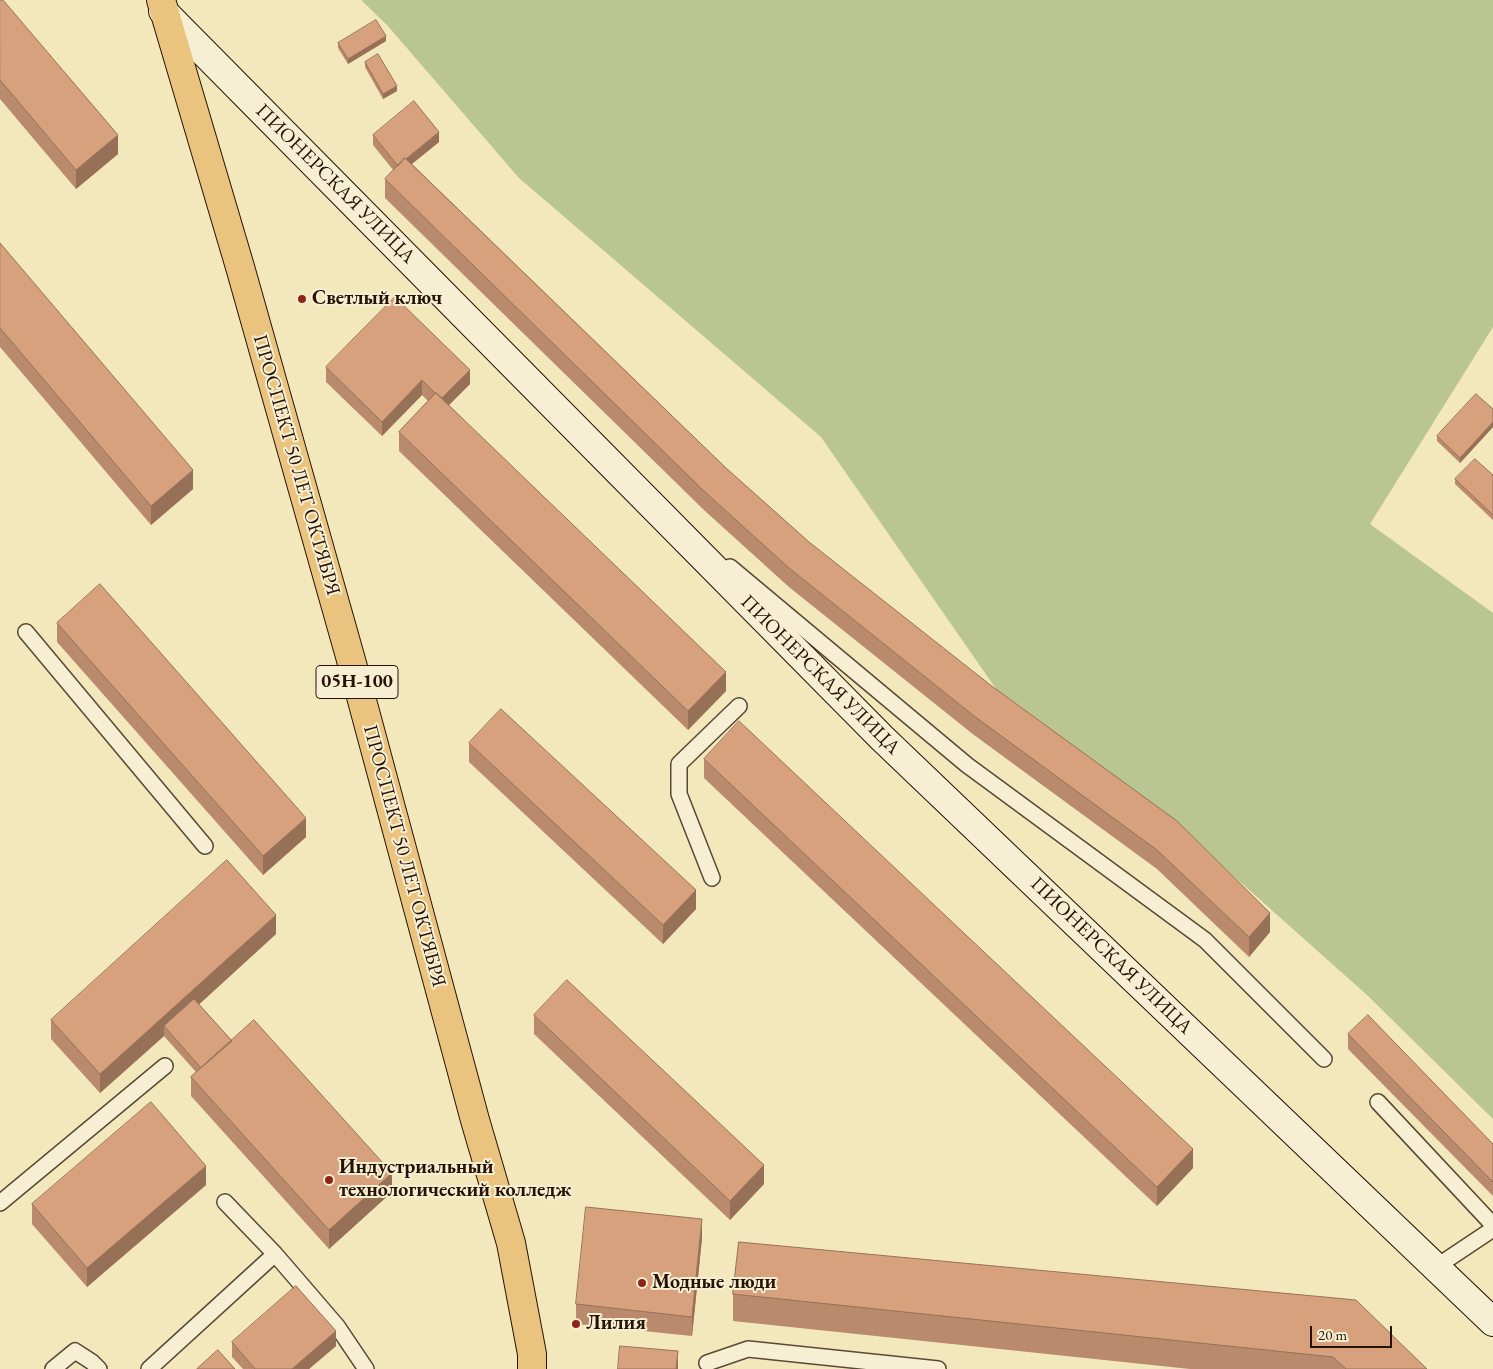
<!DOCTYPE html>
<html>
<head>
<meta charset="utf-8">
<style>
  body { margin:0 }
  #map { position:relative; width:1493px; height:1369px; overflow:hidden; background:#f3e7bc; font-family:"EB Garamond",serif }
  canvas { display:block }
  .scale { position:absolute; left:1310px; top:1326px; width:82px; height:22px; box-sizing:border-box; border:2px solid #261305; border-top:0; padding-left:6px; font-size:15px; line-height:18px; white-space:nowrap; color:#261305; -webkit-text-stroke:4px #f7efd3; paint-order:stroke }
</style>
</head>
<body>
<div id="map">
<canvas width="1493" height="1369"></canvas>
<div class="scale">20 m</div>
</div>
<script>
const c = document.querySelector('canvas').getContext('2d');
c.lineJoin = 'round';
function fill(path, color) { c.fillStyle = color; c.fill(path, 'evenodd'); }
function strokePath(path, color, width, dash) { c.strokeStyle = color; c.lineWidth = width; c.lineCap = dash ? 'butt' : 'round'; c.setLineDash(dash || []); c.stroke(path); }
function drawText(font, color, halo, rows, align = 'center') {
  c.font = font + ' "EB Garamond",serif'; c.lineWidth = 4; c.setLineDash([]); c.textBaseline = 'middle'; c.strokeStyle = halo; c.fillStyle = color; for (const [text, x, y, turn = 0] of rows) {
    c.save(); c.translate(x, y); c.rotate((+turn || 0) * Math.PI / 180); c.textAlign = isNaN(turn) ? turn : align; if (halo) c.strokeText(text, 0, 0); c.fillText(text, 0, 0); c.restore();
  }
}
const green = new Path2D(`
  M 361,0 L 1493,0 L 1493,327 L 1370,524 L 1493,613 L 1493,1119 L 1367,995 L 1184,832 L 1001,696 L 821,437 L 519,178 L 387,25 Z`);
const lane = new Path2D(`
  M 730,567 L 967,765 L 1205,940 L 1324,1059
  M 26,632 L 205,846
  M 712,878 L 679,794 L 679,764 L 739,706
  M 1378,1102 L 1493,1225
  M 225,1202 L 275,1254 L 337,1326 L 366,1369
  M 0,1203 L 165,1066
  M 1436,1267 L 1493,1229
  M 707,1363 L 748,1349 L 938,1369
  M 53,1369 L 75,1351 L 92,1362 L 99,1369
  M 149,1369 L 275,1254`);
const secondary = new Path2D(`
  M 163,11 L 882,738 L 1493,1322`);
const primary = new Path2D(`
  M 161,0 L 240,267 L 353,667 L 475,1120 L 511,1243 L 532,1354 L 532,1369`);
const wall = new Path2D(`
  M 0,0 L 118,154 L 76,189 L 0,99 Z
  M 386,41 L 348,64 L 338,48 L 338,43 Z
  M 365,62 L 397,91 L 383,99 L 365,67 Z
  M 373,135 L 439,142 L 412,164 L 726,468 L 809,542 L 1270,932 L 1249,957 L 1157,869 L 974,735 L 789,587 L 705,511 L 385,198 L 385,179 L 394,171 L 373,145 Z
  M 0,243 L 193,489 L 151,525 L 0,347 Z
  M 326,367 L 470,384 L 449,405 L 726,691 L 688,730 L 399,451 L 399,432 L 428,401 L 422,395 L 382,436 L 326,382 Z
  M 1493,409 L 1493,427 L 1460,463 L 1437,441 L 1437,436 Z
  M 1493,475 L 1493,520 L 1455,484 L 1455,479 Z
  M 57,623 L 306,837 L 263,875 L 57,642 Z
  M 469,743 L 696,909 L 663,944 L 469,762 Z
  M 704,759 L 1193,1168 L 1157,1206 L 704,778 Z
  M 276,934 L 199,1004 L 232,1041 L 392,1192 L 329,1249 L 191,1096 L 191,1077 L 196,1072 L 164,1036 L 100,1093 L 51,1039 L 51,1020 Z
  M 534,1015 L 764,1184 L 730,1220 L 534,1034 Z
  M 1348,1034 L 1493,1144 L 1493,1196 L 1348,1049 Z
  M 206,1185 L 87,1287 L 32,1224 L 32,1204 Z
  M 702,1238 L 692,1336 L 576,1324 L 576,1304 Z
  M 739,1242 L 1427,1369 L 1190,1369 L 733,1321 L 733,1294 Z
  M 232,1342 L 336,1346 L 309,1369 L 243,1369 L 232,1357 Z`);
const shadedWall = new Path2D(`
  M 386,36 L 386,41 L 348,64 L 348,59 Z
  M 397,86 L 397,91 L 383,99 L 383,94 Z
  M 439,132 L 439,142 L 398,175 L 398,166 Z
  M 118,135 L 118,154 L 76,189 L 76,170 Z
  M 470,370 L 470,384 L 441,413 L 441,399 Z
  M 422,380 L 422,395 L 382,436 L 382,422 Z
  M 1493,422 L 1493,427 L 1460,463 L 1460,458 Z
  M 193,470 L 193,489 L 151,525 L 151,506 Z
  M 726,672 L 726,691 L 688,730 L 688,711 Z
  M 306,818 L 306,837 L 263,875 L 263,856 Z
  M 696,890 L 696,909 L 663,944 L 663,925 Z
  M 1270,913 L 1270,932 L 1249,957 L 1249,937 Z
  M 276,915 L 276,934 L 169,1032 L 164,1026 L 164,1036 L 100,1093 L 100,1074 Z
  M 1193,1149 L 1193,1168 L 1157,1206 L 1157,1187 Z
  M 764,1165 L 764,1184 L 730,1220 L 730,1201 Z
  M 206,1166 L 206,1185 L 87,1287 L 87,1268 Z
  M 392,1173 L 392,1192 L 329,1249 L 329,1230 Z
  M 702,1219 L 702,1238 L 692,1336 L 692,1317 Z
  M 336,1331 L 336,1346 L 309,1369 L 292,1369 Z
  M 678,1351 L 678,1369 L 676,1369 Z`);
const building = new Path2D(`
  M 0,0 L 3,0 L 118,135 L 76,170 L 0,80 Z
  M 376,20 L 386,36 L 348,59 L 338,43 Z
  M 378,54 L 397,86 L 383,94 L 365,62 Z
  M 414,101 L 439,132 L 406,159 L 405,158 L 398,166 L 373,135 Z
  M 405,158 L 726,468 L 809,542 L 993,687 L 1177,821 L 1270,913 L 1249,937 L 1157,850 L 974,716 L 789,568 L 705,492 L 385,179 Z
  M 0,243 L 193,470 L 151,506 L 0,328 Z
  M 395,297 L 470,370 L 442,398 L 436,393 L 436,394 L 422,380 L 382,422 L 326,367 Z
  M 436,393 L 726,672 L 688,711 L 399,432 Z
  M 1476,394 L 1493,409 L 1493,422 L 1460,458 L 1437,436 Z
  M 1475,459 L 1493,475 L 1493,515 L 1455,479 Z
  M 100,584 L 306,818 L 263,856 L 57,623 Z
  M 501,709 L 696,890 L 663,925 L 469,743 Z
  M 739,721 L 1193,1149 L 1157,1187 L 704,759 Z
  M 227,860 L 276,915 L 100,1074 L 51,1020 Z
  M 567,980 L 764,1165 L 730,1201 L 534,1015 Z
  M 194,999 L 232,1041 L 201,1068 L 164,1026 Z
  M 1368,1015 L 1493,1144 L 1493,1182 L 1348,1034 Z
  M 254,1020 L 392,1173 L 329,1230 L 191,1077 Z
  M 151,1102 L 206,1166 L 87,1268 L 32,1204 Z
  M 586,1207 L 702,1219 L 692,1317 L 576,1304 Z
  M 739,1242 L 1356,1300 L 1427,1369 L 1346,1369 L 1333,1357 L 733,1294 Z
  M 296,1286 L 336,1331 L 292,1369 L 255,1369 L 232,1342 Z
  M 620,1346 L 678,1351 L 676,1369 L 618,1369 Z
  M 218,1350 L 235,1369 L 197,1369 Z`);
const markers = [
  [302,299,5,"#8f2418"],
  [329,1180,5,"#8f2418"],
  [642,1283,5,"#8f2418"],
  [576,1324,5,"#8f2418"]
];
const shields = [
  [357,682,82]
];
const shieldNames = [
  ["05Н-100",357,682]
];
const streetNames = [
  ["ПИОНЕРСКАЯ УЛИЦА",335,184,45],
  ["ПРОСПЕКТ 50 ЛЕТ ОКТЯБРЯ",296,465,74],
  ["ПИОНЕРСКАЯ УЛИЦА",820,675,45],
  ["ПРОСПЕКТ 50 ЛЕТ ОКТЯБРЯ",404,856,75],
  ["ПИОНЕРСКАЯ УЛИЦА",1111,956,44]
];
const poiNames = [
  ["Светлый ключ",312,299],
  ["Индустриальный",339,1168],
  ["технологический колледж",339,1191],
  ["Модные люди",652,1283],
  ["Лилия",586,1324]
];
fill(green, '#b9c692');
strokePath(lane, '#594833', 18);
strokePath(secondary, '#261305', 30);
strokePath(primary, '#261305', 30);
strokePath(lane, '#f7efd3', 15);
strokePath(secondary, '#f7efd3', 28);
strokePath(primary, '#eac47e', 28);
fill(wall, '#b98a6c');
fill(shadedWall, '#967158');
fill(building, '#d7a17d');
strokePath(building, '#967158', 1);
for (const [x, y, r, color] of markers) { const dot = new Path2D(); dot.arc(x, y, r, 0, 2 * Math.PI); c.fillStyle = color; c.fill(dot); strokePath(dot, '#f7efd3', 2); }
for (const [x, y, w] of shields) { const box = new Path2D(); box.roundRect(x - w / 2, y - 16.5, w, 33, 4); c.fillStyle = '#f7efd3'; c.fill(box); strokePath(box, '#261305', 1); }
drawText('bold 19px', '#261305', null, shieldNames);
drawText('20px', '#261305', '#f7efd3', streetNames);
drawText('bold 20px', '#261305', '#f7efd3', poiNames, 'left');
</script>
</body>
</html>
